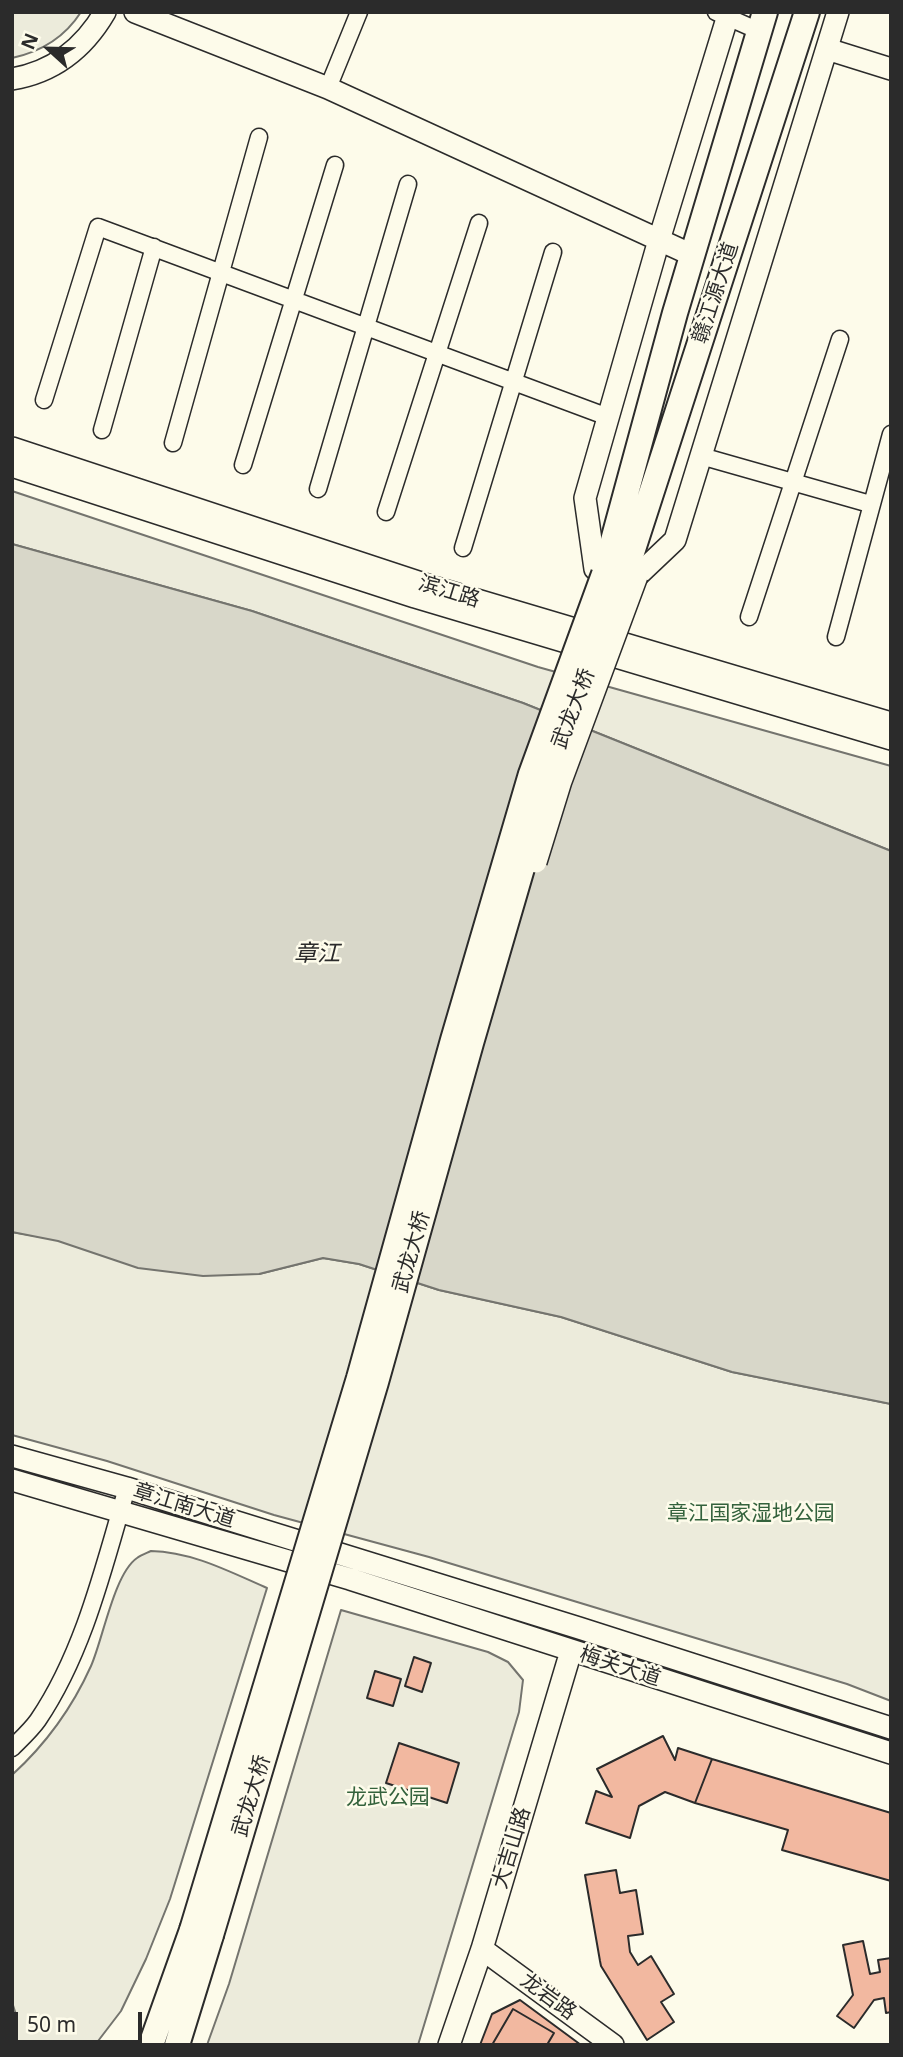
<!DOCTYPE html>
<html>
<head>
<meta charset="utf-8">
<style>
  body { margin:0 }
  #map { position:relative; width:903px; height:2057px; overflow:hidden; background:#fdfbea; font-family:"Noto Sans",sans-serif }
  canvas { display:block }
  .frame { position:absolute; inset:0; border:14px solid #2b2b2b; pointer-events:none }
  .north { position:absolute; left:14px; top:14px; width:70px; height:70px; -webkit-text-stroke:5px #fdfbea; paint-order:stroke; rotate:292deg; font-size:19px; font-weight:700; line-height:28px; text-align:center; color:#2b2b2b }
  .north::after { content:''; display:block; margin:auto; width:24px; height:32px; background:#2b2b2b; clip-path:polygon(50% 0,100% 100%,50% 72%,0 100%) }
  .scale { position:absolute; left:14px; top:2012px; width:128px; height:32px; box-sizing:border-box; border:4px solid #2b2b2b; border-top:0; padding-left:9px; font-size:21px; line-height:24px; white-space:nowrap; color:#2b2b2b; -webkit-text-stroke:5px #fdfbea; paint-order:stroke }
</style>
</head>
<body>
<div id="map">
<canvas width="903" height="2057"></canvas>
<div class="frame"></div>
<div class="north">N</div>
<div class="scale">50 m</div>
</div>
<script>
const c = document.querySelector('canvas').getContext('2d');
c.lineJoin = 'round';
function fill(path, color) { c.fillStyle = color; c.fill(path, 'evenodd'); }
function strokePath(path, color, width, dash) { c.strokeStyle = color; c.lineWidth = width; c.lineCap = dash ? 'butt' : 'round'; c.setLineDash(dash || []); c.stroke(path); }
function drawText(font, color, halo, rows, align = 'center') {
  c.font = font + ' "Noto Sans","Noto Sans SC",sans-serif'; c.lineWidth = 5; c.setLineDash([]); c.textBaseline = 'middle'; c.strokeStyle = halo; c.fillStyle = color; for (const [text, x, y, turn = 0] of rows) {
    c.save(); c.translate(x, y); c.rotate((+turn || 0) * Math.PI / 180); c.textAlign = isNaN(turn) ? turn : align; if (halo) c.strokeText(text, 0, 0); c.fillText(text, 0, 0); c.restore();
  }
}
const green = new Path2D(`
  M 12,12 L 81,12 C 65,37 40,52 12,58 Z
  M 12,491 L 538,667 L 891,766 L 891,851 L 523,703 L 252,611 L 12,544 Z
  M 12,1232 L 259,1274 L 323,1258 L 359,1264 L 439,1290 L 561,1317 L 732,1372 L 891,1404 L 891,1701 L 847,1684 L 429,1557 L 274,1515 L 107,1461 L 12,1435 Z
  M 151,1551 C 193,1552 230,1572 267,1588 L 170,1899 L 146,1959 L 121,2011 L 95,2045 L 12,2045 L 12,2024 L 17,2018 L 12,2002 L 12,1775 C 45,1745 73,1706 91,1666 C 103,1639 114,1574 137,1558 C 141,1555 147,1553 151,1551 Z
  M 341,1610 L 488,1652 L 508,1662 L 523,1680 L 519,1712 L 418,2045 L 207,2045 L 229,1984 Z`);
const water = new Path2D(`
  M 12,544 L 252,611 L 523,703 L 891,851 L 891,1404 L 732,1372 L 561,1317 L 439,1290 L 359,1264 L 323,1258 L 259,1274 L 203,1276 L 138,1268 L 58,1241 L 12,1232 Z`);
const building = new Path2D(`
  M 414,1657 L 431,1663 L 422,1692 L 405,1686 Z
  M 375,1671 L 401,1679 L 393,1706 L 367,1698 Z
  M 663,1736 L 675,1760 L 678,1748 L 712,1759 L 695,1803 L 665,1792 L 639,1806 L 630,1838 L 586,1823 L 596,1791 L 612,1797 L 597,1769 Z
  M 399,1743 L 459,1763 L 447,1803 L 386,1783 Z
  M 712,1759 L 891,1813 L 891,1881 L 782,1850 L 788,1830 L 695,1803 Z
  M 616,1870 L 620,1893 L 636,1890 L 643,1934 L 628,1936 L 630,1952 L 638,1965 L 651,1956 L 674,1994 L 661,2002 L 674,2022 L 647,2040 L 601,1966 L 600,1961 L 585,1875 Z
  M 863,1941 L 870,1974 L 880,1972 L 878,1960 L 891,1958 L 891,2012 L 886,2013 L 884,1998 L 874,2000 L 854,2028 L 837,2016 L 853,1995 L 843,1945 Z
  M 520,2000 L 581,2045 L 551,2045 L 548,2043 L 554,2033 L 513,2009 L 492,2045 L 480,2045 L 492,2014 Z
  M 513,2009 L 554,2033 L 547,2045 L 492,2045 Z`);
const street = new Path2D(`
  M 716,12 L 759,31
  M 328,88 L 359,12
  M 44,400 L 98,227 L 608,417
  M 102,430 L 154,247
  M 173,443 L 259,137
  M 701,456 L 870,504
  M 243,465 L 335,165
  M 318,489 L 408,184
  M 386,512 L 479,223
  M 463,548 L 553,252
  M 749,617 L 840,339
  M 836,637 L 891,434
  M 12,1748 C 21,1739 31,1730 38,1720 C 84,1652 104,1566 127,1488`);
const secondary = new Path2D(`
  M 135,12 L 328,88 L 692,255
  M 827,49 L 891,69
  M 12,79 C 54,72 84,48 105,12
  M 12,448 L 430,586 L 891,723
  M 12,466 L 415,597 L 891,739
  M 595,569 L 585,498 L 659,240 L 729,12
  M 637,576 L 675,540 L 838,12
  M 12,1456 L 127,1488 L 579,1628 L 891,1728
  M 12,1480 L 350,1579 L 891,1753
  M 482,1949 L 613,2045
  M 449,2045 L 482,1949 L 571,1651`);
const primary = new Path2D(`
  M 604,574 L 675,313 L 765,12
  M 625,574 L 807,12
  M 151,2045 L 192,1930
  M 177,2045 L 211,1935`);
const secondaryBridge = new Path2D(`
  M 536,862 L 561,781 L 637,576`);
const primaryBridge = new Path2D(`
  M 192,1930 L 359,1378 L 453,1040 L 531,774 L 604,574
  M 211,1935 L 376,1382 L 471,1043 L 548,779 L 625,574`);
const streetNames = [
  ["赣江源大道",716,293,-72],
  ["滨江路",449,592,17],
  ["武龙大桥",574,709,-69],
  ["武龙大桥",412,1252,-74],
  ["章江南大道",184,1506,17],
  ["梅关大道",620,1667,18],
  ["武龙大桥",252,1796,-73],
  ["大吉山路",512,1848,-73],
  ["龙岩路",548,1997,36]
];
const parkNames = [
  ["章江国家湿地公园",751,1514],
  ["龙武公园",388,1798]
];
const waterNames = [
  ["章江",317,954]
];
fill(green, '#ecebdb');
strokePath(green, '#74746e', 2);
fill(water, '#d8d7c9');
strokePath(water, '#74746e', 2);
fill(building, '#f2b8a0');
strokePath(building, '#2b2b2b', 2);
strokePath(street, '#2b2b2b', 19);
strokePath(secondary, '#2b2b2b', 24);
strokePath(primary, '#2b2b2b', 28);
strokePath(street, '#fdfbea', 16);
strokePath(secondary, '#fdfbea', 21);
strokePath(primary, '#fdfbea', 24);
strokePath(secondaryBridge, '#2b2b2b', 24, []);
strokePath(primaryBridge, '#2b2b2b', 28, []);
strokePath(secondaryBridge, '#fdfbea', 21);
strokePath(primaryBridge, '#fdfbea', 24);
drawText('21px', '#2b2b2b', '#fdfbea', streetNames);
drawText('21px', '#34623c', '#fdfbea', parkNames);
drawText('italic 23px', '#2b2b2b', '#fdfbea', waterNames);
</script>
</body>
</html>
